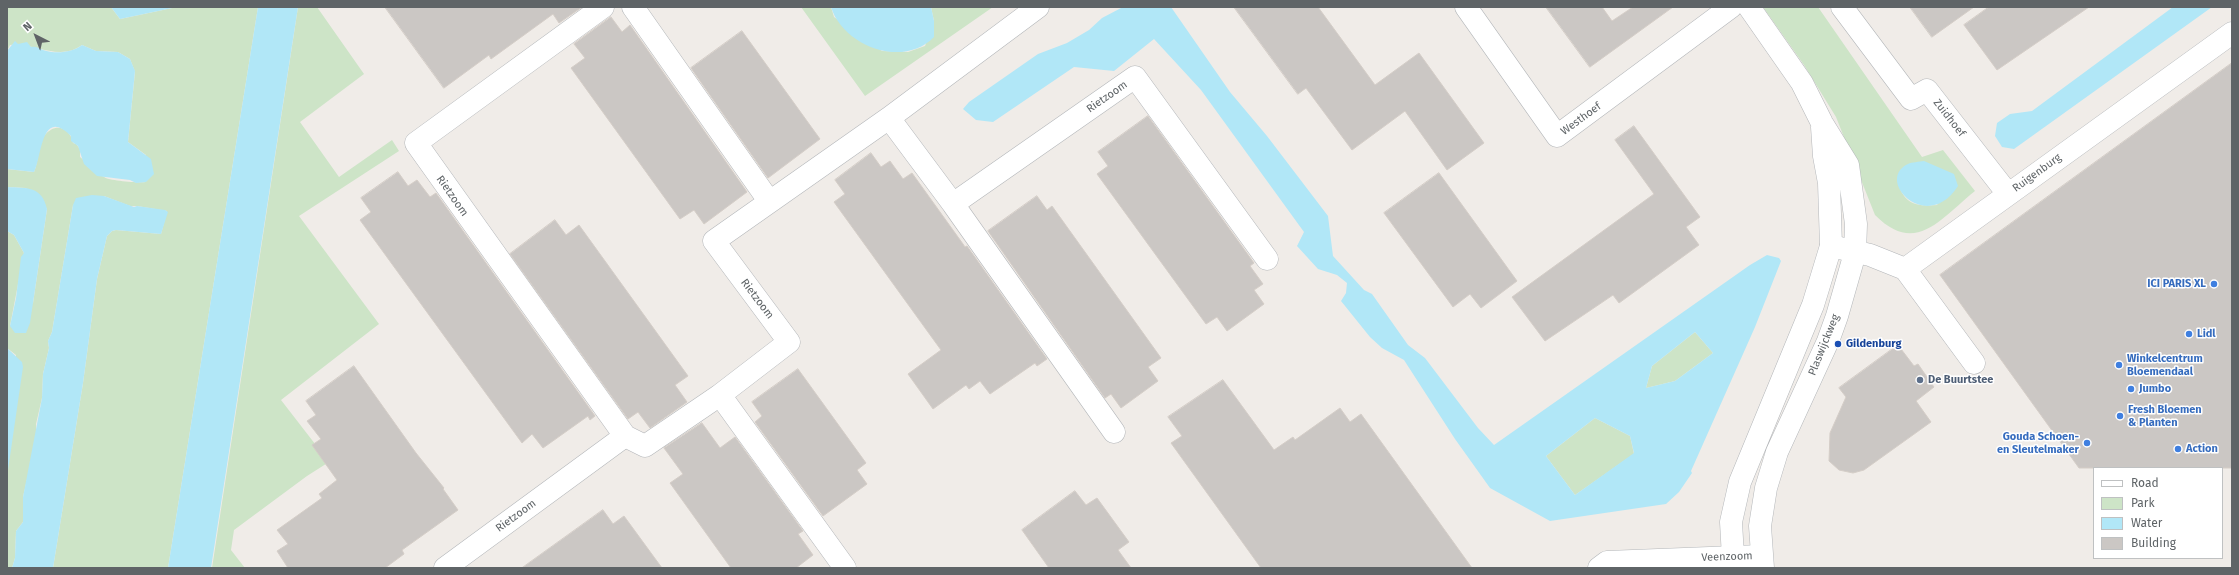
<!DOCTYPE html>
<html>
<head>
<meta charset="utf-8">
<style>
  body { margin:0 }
  #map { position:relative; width:2239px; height:575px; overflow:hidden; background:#f0ece8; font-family:"Fira Sans",sans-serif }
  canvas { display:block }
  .frame { position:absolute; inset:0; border:8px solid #5f6467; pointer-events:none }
  .legend { position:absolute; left:2093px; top:467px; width:130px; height:92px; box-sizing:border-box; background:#fff; border:1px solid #bfc1c2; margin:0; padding:5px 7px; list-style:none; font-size:12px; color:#5f6467 }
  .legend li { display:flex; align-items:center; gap:8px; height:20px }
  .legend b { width:20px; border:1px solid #bfc1c2 }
  .north { position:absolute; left:16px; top:16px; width:40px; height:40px; -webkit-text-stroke:3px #fff; paint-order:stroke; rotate:318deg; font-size:11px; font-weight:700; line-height:16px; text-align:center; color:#5f6467 }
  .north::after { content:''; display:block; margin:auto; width:14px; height:18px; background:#5f6467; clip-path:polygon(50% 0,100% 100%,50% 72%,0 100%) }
</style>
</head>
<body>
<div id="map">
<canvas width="2239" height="575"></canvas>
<div class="frame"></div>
<ul class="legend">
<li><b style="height:5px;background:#fff"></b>Road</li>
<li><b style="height:11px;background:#cde4c7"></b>Park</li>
<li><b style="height:11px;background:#b1e7f7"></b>Water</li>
<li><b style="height:11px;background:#cbc7c4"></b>Building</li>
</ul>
<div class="north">N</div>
</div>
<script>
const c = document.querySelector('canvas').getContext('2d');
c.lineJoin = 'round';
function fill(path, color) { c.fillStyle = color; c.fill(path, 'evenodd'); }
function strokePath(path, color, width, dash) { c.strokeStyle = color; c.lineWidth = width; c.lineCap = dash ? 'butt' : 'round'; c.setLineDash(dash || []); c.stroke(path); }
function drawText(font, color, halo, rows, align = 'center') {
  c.font = font + ' "Fira Sans",sans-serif'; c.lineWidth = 3; c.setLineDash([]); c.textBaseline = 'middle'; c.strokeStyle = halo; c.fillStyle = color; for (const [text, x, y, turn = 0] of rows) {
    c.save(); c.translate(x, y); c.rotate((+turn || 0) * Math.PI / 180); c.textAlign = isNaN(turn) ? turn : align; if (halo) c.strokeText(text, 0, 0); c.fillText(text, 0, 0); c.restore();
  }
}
const green = new Path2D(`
  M 7,7 L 111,7 L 120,19 L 177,7 L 258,7 L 168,568 L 53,568 L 83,383 L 97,279 L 107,236 L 112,231 L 116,230 L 161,234 L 167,211 L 137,206 L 130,206 L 104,196 L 73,205 L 52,332 L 48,341 L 49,348 L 43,374 L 42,398 L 36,424 L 36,440 L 23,497 L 23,522 L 16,531 L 15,558 L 12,568 L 7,568 L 7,477 L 16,355 L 7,348 L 7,231 L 14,235 L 24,253 L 10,326 L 33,303 L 47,209 L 26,188 L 7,187 L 7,169 L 34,172 C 39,161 38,143 44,136 C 55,122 70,127 73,143 L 76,144 L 80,149 L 80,157 C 88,163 96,172 104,177 C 109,181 140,183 146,182 L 146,155 L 128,142 L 135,72 L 130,59 L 118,52 L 96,51 L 82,45 C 59,62 34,42 10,45 L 7,51 Z
  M 298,7 L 317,7 L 364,74 L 300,122 L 339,177 L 392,140 L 399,151 L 299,216 L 379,324 L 281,400 L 329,462 L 307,476 L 234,530 L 231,550 L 245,568 L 212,568 Z
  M 801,7 L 831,7 L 834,17 L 882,51 L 908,52 L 925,46 L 934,21 L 931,7 L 993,7 L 865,96 Z
  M 1763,7 L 1818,7 L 1922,157 L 1943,150 L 1975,191 C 1940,219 1916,256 1875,215 L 1836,117 L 1804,65 ZM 1897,178 L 1938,205 C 1914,207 1902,203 1897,178 Z
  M 1695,332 L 1713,353 L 1675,381 L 1646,388 L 1652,366 Z
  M 1595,418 L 1630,436 L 1634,454 L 1575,495 L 1546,456 Z`);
const water = new Path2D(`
  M 111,7 L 177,7 L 120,19 Z
  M 258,7 L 298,7 L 211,568 L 168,568 Z
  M 831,7 L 931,7 L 934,21 L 934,37 C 903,69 843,46 831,7 Z
  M 1123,7 L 1171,7 L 1230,92 L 1267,136 L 1328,216 L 1333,256 L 1364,290 L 1372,294 L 1408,345 L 1425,358 L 1478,428 L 1494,445 L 1750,265 L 1767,255 L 1779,258 L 1781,261 L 1755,327 L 1691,471 L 1692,473 L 1679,492 L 1666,504 L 1550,521 L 1490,488 L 1455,439 L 1404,360 L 1382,348 L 1370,337 L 1341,301 L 1346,293 L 1347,283 L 1337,275 L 1318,269 L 1297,246 L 1304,232 L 1201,90 L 1154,39 L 1114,71 L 1074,67 L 993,122 L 976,120 L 963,109 L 969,102 L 1038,54 L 1067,43 L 1089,30 L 1102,18 ZM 1695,332 L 1713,353 L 1675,381 L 1646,388 L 1652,366 ZM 1595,418 L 1630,436 L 1634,453 L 1575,495 L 1546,456 Z
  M 2173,7 L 2212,7 L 2014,149 L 2002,147 L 1995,136 L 1997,123 L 2010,114 L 2032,111 Z
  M 15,41 L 18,44 L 27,42 L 31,47 C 36,46 38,48 43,50 C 55,54 72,53 82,45 L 96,51 L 118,52 L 130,59 L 135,71 L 128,142 L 151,159 L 154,174 L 146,182 L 136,183 L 130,180 L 97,176 L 84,164 L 78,146 L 71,141 L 71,136 C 41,106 42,157 34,172 L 7,169 L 7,51 Z
  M 1924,161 L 1954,174 L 1958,186 C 1927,235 1874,180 1908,164 C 1912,162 1919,162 1924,161 Z
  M 7,187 C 27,188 42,186 47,209 L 30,323 L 26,333 L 15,333 L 10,326 L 16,298 L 21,257 L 24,253 L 14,235 L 7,231 Z
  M 92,195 L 104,196 L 134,207 L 137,206 L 165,210 L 168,212 L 161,234 L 116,230 L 112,231 L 107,236 L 97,279 L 83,383 L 53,568 L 12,568 L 15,558 L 16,531 L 23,522 L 23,497 L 42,398 L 43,374 L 49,348 L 48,341 L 52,332 L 73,205 L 76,198 Z
  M 7,348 L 22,362 L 23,367 L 7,477 Z`);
const building = new Path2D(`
  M 385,7 L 582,7 L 559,23 L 553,14 L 491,59 L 489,55 L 444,88 Z
  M 1234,7 L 1318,7 L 1375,85 L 1419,53 L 1484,143 L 1447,170 L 1405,111 L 1352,150 L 1306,88 L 1298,94 Z
  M 1546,7 L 1602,7 L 1612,21 L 1633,7 L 1673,7 L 1590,67 Z
  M 1910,7 L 1974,7 L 1932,37 Z
  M 1989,7 L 2089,7 L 1997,70 L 1964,25 Z
  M 611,17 L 622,32 L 630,25 L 747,192 L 704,224 L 694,210 L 680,219 L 571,68 L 585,58 L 574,44 Z
  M 742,31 L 820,139 L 768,178 L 691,68 Z
  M 2232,63 L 2232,468 L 2079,468 L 1940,275 Z
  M 1148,116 L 1254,263 L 1250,266 L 1263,284 L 1254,290 L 1264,304 L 1227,331 L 1217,317 L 1206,324 L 1097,174 L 1108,166 L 1098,152 Z
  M 1634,126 L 1700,217 L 1686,227 L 1699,245 L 1619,303 L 1613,295 L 1545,341 L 1512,297 L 1654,194 L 1615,140 Z
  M 871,153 L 881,167 L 890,161 L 903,179 L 912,173 L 963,244 L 965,247 L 967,246 L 1047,359 L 1037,366 L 1035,363 L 990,394 L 980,381 L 969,389 L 966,385 L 933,409 L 908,374 L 941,350 L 834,202 L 845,194 L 835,180 Z
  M 398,172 L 408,186 L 417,180 L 430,197 L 436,193 L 595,416 L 590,420 L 588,416 L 543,448 L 532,434 L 522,443 L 360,220 L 371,212 L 361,198 Z
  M 1439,173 L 1517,281 L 1481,308 L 1470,294 L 1453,307 L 1384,213 Z
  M 1037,196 L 1047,210 L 1052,206 L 1161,358 L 1148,367 L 1158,381 L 1121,408 L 1111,394 L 1105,398 L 988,231 Z
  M 555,220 L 566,235 L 579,225 L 688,376 L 675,385 L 687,402 L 650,428 L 638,412 L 628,419 L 510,254 Z
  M 1898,345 L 1914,366 L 1918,364 L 1934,387 L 1916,401 L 1931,422 L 1864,470 L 1853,473 L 1839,470 L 1829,461 L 1830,433 L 1846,397 L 1839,388 Z
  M 354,366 L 416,453 L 444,488 L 443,489 L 458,510 L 402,550 L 404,554 L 385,568 L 288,568 L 277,551 L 288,544 L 277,530 L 322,498 L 319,494 L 337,480 L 312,445 L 321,439 L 307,421 L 316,415 L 306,401 Z
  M 798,369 L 866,463 L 857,470 L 867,484 L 823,516 L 755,422 L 762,416 L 752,402 Z
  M 1223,380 L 1274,450 L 1293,437 L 1295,440 L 1340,408 L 1350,422 L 1361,414 L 1472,568 L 1261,568 L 1171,443 L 1182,436 L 1168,417 Z
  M 702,423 L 720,448 L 735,437 L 803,531 L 798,534 L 813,555 L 796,568 L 731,568 L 670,483 L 683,474 L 664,448 Z
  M 1075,491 L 1086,505 L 1097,498 L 1129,542 L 1118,550 L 1131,568 L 1049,568 L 1022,530 Z
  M 603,510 L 613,524 L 624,516 L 662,568 L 522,568 Z`);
const minor = new Path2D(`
  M 603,7 L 416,143 L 625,436
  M 633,7 L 769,201
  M 1466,7 L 1557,136 L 1731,7
  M 1842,7 L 1911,99 L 1927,90 L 2008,194
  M 889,118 L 1038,7
  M 953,204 L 1135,77 L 1267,259
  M 1831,246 L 1870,255 L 1905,269 L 2232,33
  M 1905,269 L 1974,363
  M 720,395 L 845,568
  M 445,568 L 625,436 L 645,446 L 720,395 L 789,342 L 714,241 L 889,118 L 953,204 L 1114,432
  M 1599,568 L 1607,562 L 1761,556`);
const tertiary = new Path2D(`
  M 1749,7 L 1802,83 L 1822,123 L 1848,165 L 1856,224 L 1855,253 L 1837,316 L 1828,341 L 1777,452 L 1766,488 L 1760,526 L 1763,568
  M 1736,568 L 1733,557 L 1731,522 L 1740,482 L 1813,305 L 1831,246 L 1829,183 L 1824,156 L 1822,127`);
const markers = [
  [2214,284,4,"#3f7fe0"],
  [2189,334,4,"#3f7fe0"],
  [1838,344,4,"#1a4fb4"],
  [2119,365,4,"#3f7fe0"],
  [1920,380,4,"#5c6f8a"],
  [2131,389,4,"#3f7fe0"],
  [2120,416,4,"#3f7fe0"],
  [2087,443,4,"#3f7fe0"],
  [2178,449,4,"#3f7fe0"]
];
const streetNames = [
  ["Rietzoom",1107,97,-35],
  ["Zuidhoef",1949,118,52],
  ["Westhoef",1581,119,-36],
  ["Ruigenburg",2037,173,-36],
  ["Rietzoom",452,196,55],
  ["Rietzoom",757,299,53],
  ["Plaswijckweg",1824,345,-68],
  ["Rietzoom",516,516,-36],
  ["Veenzoom",1727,557,-2]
];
const shopNames = [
  ["ICI PARIS XL",2206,284,"right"],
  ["Lidl",2197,334],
  ["Winkelcentrum",2127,359],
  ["Bloemendaal",2127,372],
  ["Jumbo",2139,389],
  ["Fresh Bloemen",2128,410],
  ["& Planten",2128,423],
  ["Gouda Schoen-",2079,437,"right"],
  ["en Sleutelmaker",2079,450,"right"],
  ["Action",2186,449]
];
const transitNames = [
  ["Gildenburg",1846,344]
];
const serviceNames = [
  ["De Buurtstee",1928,380]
];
fill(green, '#cde4c7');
fill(water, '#b1e7f7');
fill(building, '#cbc7c4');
strokePath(building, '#d4cdc7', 1);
strokePath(minor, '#b3b6b9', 23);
strokePath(tertiary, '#b3b6b9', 23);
strokePath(minor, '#fff', 22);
strokePath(tertiary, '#fff', 22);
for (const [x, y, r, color] of markers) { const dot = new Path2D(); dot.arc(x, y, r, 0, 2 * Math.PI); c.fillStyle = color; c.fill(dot); strokePath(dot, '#fff', 1.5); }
drawText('11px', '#5f6467', '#fff', streetNames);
drawText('bold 11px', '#366cbe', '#fff', shopNames, 'left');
drawText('bold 11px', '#164399', '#fff', transitNames, 'left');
drawText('bold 11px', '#4e5e75', '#fff', serviceNames, 'left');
</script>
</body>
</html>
